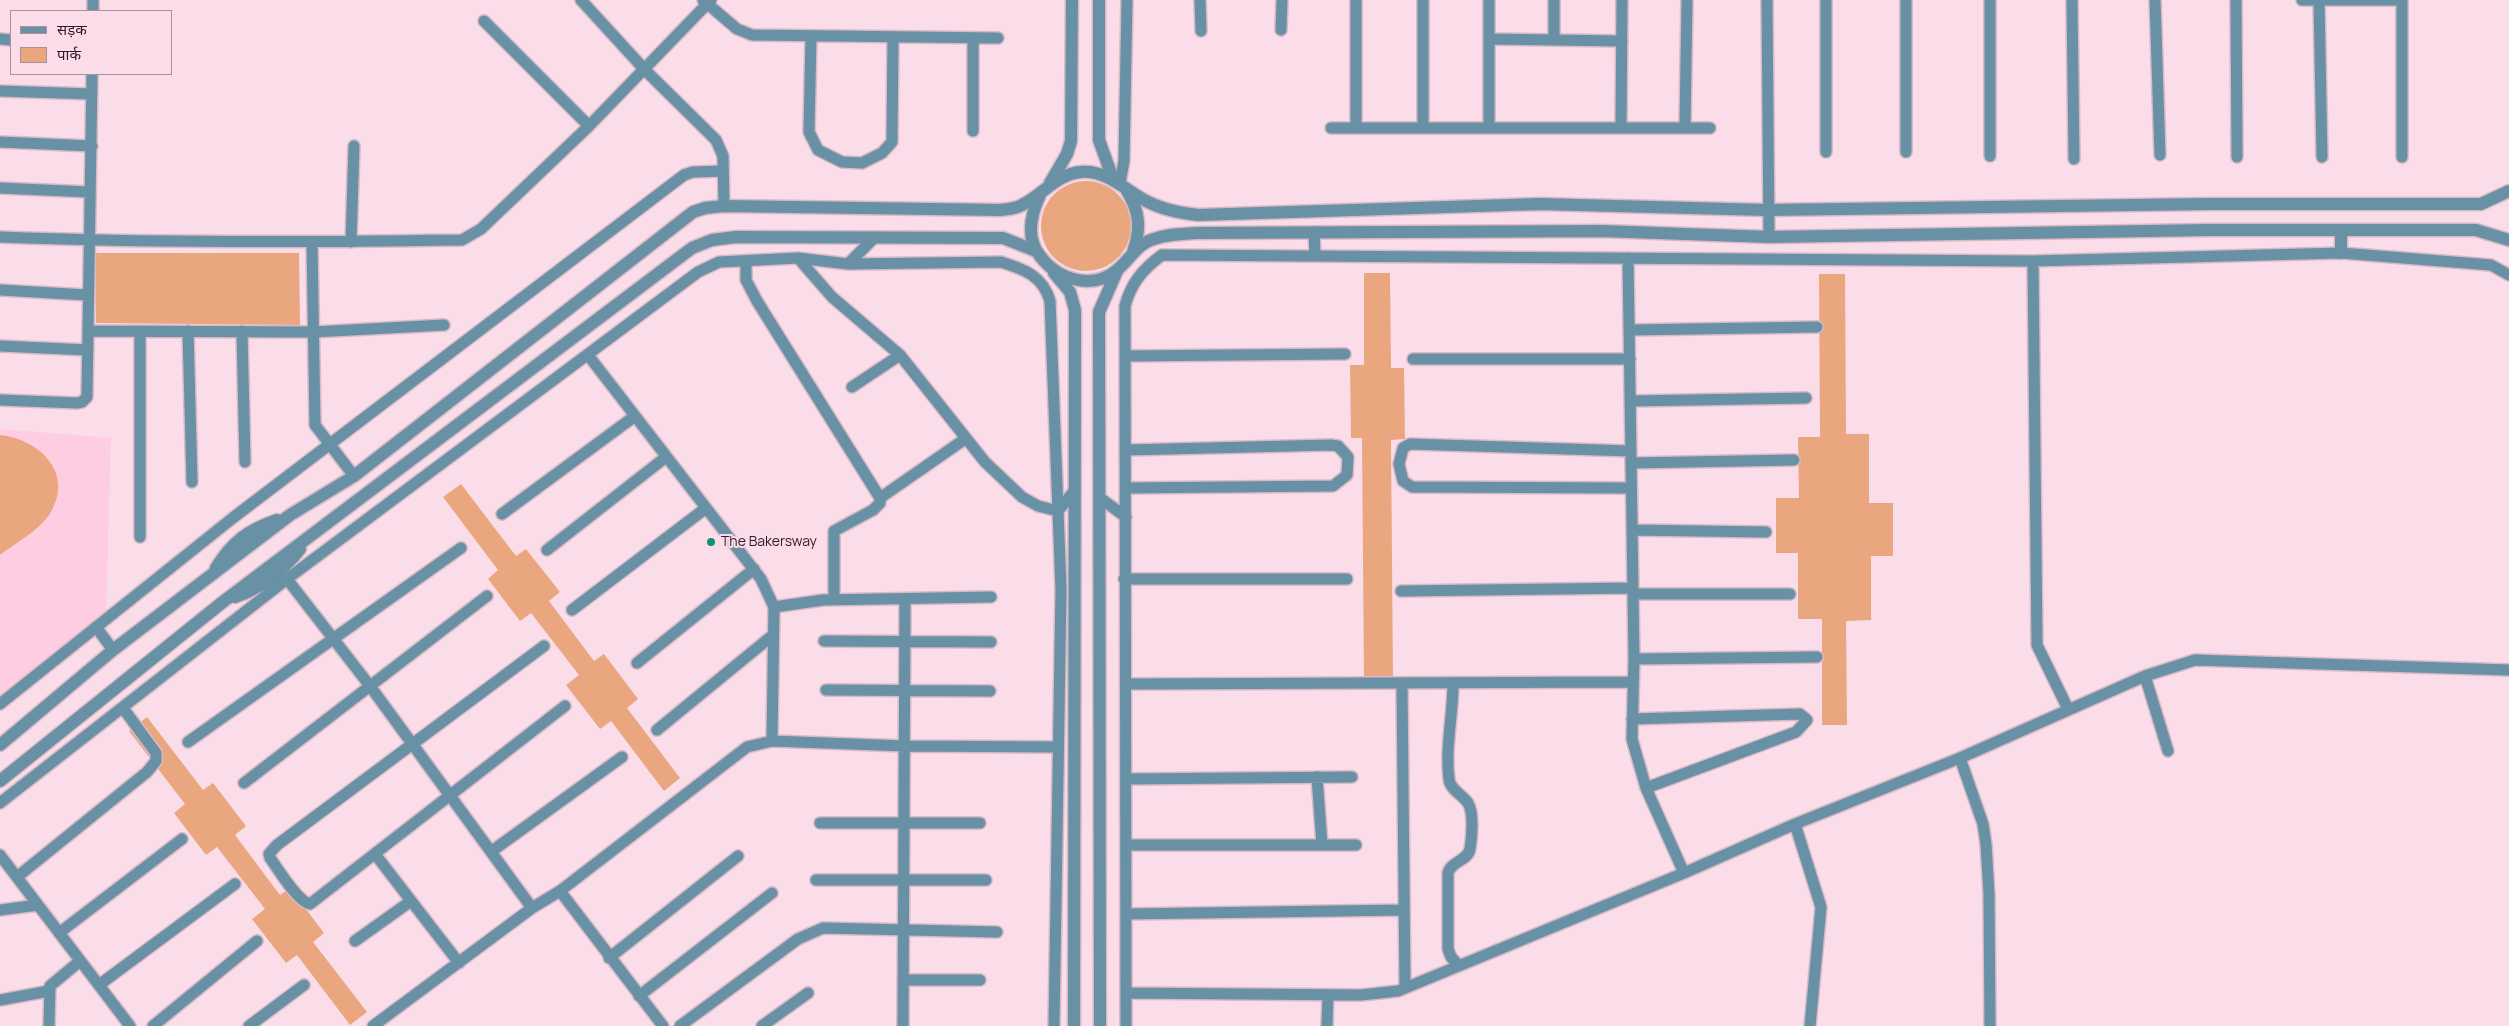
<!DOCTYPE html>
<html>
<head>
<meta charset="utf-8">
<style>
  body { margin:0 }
  #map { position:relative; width:2509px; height:1026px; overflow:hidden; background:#fbdde9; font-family:Manrope,"Noto Sans Devanagari",sans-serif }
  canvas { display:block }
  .legend { position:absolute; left:10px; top:10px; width:162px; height:65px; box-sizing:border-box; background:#fbdde9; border:1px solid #ab8f9b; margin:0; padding:6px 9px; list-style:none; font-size:15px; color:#331925 }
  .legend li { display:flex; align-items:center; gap:10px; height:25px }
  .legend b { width:25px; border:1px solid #ab8f9b }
</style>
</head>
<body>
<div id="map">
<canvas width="2509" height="1026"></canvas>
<ul class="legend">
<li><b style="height:6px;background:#6891a6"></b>सड़क</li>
<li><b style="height:14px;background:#eaa67e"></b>पार्क</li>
</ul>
</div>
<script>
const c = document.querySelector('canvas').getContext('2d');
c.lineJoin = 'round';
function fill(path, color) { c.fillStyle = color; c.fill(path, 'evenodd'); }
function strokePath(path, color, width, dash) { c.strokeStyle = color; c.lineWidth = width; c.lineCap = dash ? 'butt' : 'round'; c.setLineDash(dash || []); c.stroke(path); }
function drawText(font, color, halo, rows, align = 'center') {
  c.font = font + ' Manrope,sans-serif'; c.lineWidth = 4; c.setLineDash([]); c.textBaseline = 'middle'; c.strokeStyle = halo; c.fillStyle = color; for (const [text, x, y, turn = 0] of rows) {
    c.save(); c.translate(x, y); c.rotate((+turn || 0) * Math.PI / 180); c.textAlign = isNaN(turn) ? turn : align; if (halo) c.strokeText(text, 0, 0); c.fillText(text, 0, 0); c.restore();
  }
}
const built = new Path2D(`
  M 0,429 L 111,438 L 106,611 L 0,695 Z`);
const green = new Path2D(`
  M1041 226a45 45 0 1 1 90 0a45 45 0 1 1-90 0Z
  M 95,253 L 299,253 L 300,325 L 96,323 Z
  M 1364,273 L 1390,273 L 1391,368 L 1404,368 L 1405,439 L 1391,440 L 1393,681 L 1364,681 L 1362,438 L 1351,438 L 1350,365 L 1364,365 Z
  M 1819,274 L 1845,274 L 1846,434 L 1869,434 L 1869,503 L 1893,503 L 1893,556 L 1871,556 L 1871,620 L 1846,621 L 1847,725 L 1822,725 L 1822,619 L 1798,619 L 1798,553 L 1776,553 L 1776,498 L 1799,498 L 1798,437 L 1820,437 Z
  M 0,435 C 38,439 73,471 52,510 C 42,529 17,542 0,555 Z
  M 461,484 L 516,556 L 526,549 L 560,592 L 549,601 L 594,661 L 604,654 L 638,699 L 627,708 L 680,778 L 664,791 L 611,721 L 600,729 L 566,685 L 579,675 L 531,613 L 520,621 L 488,579 L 498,570 L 443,497 Z
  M 147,717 L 203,790 L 213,783 L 246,826 L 235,835 L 280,895 L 290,888 L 324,933 L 313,942 L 367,1012 L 350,1025 L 297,955 L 286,963 L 252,919 L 265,909 L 217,847 L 206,855 L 174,813 L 185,804 L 129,731 Z`);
const minor = new Path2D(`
  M 581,0 L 645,70 L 716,140 L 723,156 L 724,206
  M 703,0 L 737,29 L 752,35 L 998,38
  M 1200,0 L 1201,31
  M 1554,0 L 1554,40
  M 1767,0 L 1769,237
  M 1826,0 L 1826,152
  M 1990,0 L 1990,156
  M 2072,0 L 2074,159
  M 2155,0 L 2160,155
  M 2236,0 L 2237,157
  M 2302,0 L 2402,0
  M 2319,0 L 2322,157
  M 2402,0 L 2402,157
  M 93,11 L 93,0
  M 484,21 L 589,126
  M 1281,30 L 1282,0
  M 811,36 L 809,132 L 818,150 L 842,162 L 862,163 L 882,153 L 892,142 L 893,37
  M 973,38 L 973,131
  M 0,39 L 11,40
  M 1489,39 L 1622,41
  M 0,91 L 92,94
  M 1331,128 L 1710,128
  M 1356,128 L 1356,0
  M 1423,128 L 1423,0
  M 1489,128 L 1489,0
  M 1621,128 L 1622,0
  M 1685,128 L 1687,0
  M 0,142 L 92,146
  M 1906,152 L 1906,0
  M 1120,183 L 1124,161 L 1127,0
  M 0,188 L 89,192
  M 1314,232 L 1315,255
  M 0,237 C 154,243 308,242 462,240 L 481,229 L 589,126 L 711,0
  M 312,242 L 315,425 L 354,476
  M 351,242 L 354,146
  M 798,258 L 832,297 L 900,355 L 985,462 L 1022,497 L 1038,506 L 1058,511 L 1075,490
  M 1628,258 L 1634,659 L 1632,739 L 1646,788 L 1684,873
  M 746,261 L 746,280 L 757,301 L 880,498 L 880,503 L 873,510 L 834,531 L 834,600
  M 2033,261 L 2037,645 L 2068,709
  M 848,264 L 875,237
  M 0,290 L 87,295
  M 1629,330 L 1817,327
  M 88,331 L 313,332 L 444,325
  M 188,331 L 192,482
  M 242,331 L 245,462
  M 0,346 L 88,350
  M 588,355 L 761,579 L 774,607 L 772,741
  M 1126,356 L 1345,354
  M 1413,359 L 1630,359
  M 852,387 L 900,355
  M 0,400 L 77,403 L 82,402 L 87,397 L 92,74
  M 1630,401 L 1806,398
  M 1126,450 L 1331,445 L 1338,446 L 1348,457 L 1347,475 L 1333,486 L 1126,488
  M 1631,451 L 1410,444 L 1403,448 L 1399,464 L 1403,481 L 1412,487 L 1631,488
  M 1631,463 L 1794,460
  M 880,498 L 965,439
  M 1100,498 L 1126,517
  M 502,514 L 635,416
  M 1632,530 L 1766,532
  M 140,537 L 140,331
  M 547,550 L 666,457
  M 287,579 L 370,686 L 532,908
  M 1124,579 L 1347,579
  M 1401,591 L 1633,588
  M 1633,594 L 1790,594
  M 774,607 L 823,600 L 991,597
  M 572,610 L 706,508
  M 96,627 L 113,650
  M 824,641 L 991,642
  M 544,646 L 277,845 L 269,854 L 270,858 C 279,870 297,901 310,904 L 565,706
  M 1634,659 L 1817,657
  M 637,663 L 754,569
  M 2145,676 L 2168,751
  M 1402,683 L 1405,988
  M 1453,683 C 1453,716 1445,747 1449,779 C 1450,790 1462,794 1468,803 C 1474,813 1472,837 1470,849 C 1468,861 1451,861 1448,873 L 1448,949 L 1451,957 L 1459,966
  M 1127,684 L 1633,682
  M 826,690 L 990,691
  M 0,704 L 234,517 L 684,175 L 693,172 L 723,171
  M 1632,719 L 1800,714 L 1807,720 L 1796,732 L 1646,788
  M 657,730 L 773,635
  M 188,742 L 461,548
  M 1960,758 L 1983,824 L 1986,844 L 1989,894 L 1990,1026
  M 1317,777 L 1322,845
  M 1126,779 L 1352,777
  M 244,783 L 487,596
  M 0,803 L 287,579 L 698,272 L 719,262 L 798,258 L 848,264 L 1001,262 C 1024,269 1043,276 1050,301 L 1061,589 L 1054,1026
  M 820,823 L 980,823
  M 1795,824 L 1821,907 L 1810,1026
  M 1126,845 L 1356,845
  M 492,851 L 622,757
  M 375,854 L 459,963
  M 0,855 L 130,1026
  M 17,877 L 147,772 L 156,761 L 156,753 L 123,708
  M 816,880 L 986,880
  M 560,891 L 663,1026
  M 0,910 L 38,905
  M 1126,914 L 1403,910
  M 59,933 L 182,839
  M 355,941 L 411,901
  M 609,958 L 738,856
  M 904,980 L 980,980
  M 99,985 L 235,884
  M 1127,993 L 1361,995 L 1398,991 L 1684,873 L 1795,824 L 1960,758 L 2145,676 L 2195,660 L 2509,670
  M 639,996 L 772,893
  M 0,1000 L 49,991
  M 49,1026 L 50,986 L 80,961
  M 153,1026 L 257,941
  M 249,1026 L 304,985
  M 373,1026 L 532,908 L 560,891 L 747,747 L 772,741 L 905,746 L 1057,747
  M 680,1026 L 798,939 L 823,928 L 997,932
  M 762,1026 L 808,993
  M 903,1026 L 905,599
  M 1126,1026 L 1125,306 C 1131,283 1143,269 1162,255 L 2033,261 L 2341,253 L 2491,265 L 2509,275
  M 1327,1026 L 1328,995`);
const tertiary = new Path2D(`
  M 1099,0 L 1099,140 L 1113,179
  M 1050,183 L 1067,154 L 1071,141 L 1072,0
  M 1127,191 C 1140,212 1141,229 1133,252
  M 1040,195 C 1031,214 1025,237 1040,256 C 1057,279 1092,291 1117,270 C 1129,261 1136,245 1151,240 C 1165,234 1182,234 1196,233 L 1602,231 L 1769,237 L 2209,230 L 2476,230 L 2509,240
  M 2341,253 L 2341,230
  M 1054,273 L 1070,292 L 1075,310 L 1074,1026
  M 216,568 C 232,542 248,530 277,520
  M 235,597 C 261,588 283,571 300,549
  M 0,745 L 113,650 L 290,515 L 354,476 L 693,212 L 705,208 L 724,206 L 1000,210 C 1007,209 1016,209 1022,205 C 1043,195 1056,174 1081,172 C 1107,170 1125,190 1146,201 C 1163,210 1179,213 1198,215 L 1540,204 L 1767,210 L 2209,204 L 2481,204 L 2509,191
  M 0,781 L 224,601 L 692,248 L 712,240 L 736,237 L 1003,238 L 1036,251
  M 1100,1026 L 1099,312 L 1117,271`);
const markers = [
  [711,542,5,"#158e72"]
];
const poiNames = [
  ["The Bakersway",721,542]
];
fill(built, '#fecde1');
fill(green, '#eaa67e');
strokePath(minor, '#d7bac6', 14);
strokePath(tertiary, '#d7bac6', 15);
strokePath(minor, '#6891a6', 11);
strokePath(tertiary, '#6891a6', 12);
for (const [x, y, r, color] of markers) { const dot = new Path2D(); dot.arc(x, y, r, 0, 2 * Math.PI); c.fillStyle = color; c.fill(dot); strokePath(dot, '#fbdde9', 2); }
drawText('14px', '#331925', '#fbdde9', poiNames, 'left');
</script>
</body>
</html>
